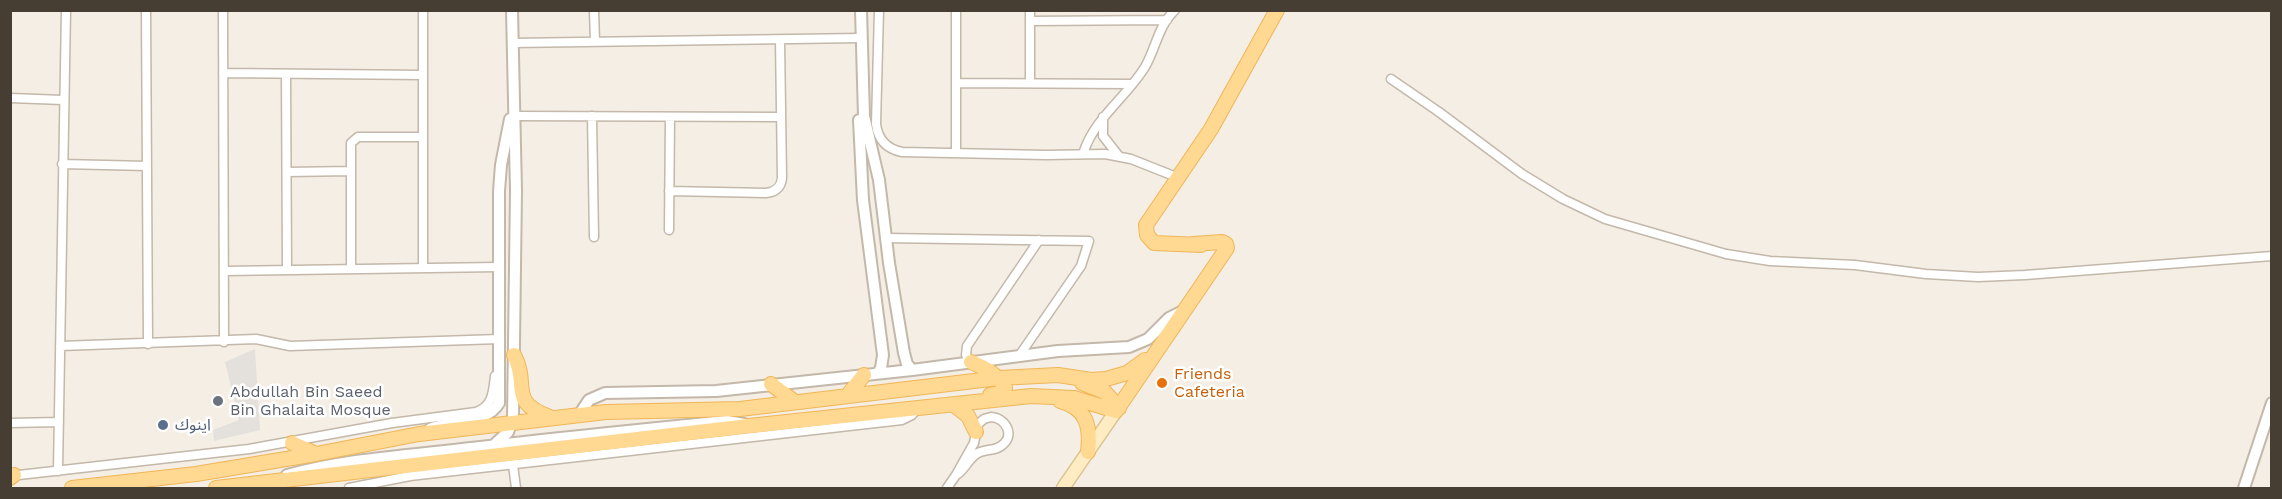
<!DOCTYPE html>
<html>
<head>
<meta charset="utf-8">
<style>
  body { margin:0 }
  #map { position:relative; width:2282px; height:499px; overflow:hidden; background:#f4eee4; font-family:"Work Sans",sans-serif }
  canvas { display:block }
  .frame { position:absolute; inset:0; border:12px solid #473e33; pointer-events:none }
</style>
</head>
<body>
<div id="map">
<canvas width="2282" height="499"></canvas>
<div class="frame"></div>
</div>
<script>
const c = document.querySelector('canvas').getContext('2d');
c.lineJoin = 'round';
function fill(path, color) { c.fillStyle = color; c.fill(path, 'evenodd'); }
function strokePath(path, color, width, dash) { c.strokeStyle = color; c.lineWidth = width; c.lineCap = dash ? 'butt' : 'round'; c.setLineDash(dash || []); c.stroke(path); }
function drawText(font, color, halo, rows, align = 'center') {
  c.font = font + ' "Work Sans","Noto Sans Arabic",sans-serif'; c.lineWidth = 5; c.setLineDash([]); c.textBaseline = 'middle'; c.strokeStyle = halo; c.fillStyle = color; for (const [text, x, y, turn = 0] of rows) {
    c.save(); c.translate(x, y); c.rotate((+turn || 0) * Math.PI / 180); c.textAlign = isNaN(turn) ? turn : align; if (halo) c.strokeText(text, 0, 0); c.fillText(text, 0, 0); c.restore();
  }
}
const parking = new Path2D(`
  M 255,349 L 260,430 L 214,441 L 213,430 L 239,420 L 225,362 Z`);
const minor = new Path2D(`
  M 146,10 L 148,344
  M 223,10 L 224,342
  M 423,10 L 423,268
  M 594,10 L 595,42
  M 879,10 L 876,124 C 878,140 887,149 902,152 L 1046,155 L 1105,154 L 1131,159 L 1179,178
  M 1030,10 L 1030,83
  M 1030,21 L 1167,20
  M 512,43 L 861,38
  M 223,73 L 423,75
  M 286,74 L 287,270
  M 1391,79 L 1439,112 L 1522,174 L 1563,199 L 1605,219 L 1726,254 L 1770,261 L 1855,265 L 1926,274 L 1978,277 L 2025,275 L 2272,256
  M 956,83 L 1132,84
  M 10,98 L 63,100
  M 515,116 L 781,117
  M 592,116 L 594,237
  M 1103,117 L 1103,136 L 1118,155
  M 956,153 L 956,10
  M 1083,154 C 1094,118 1126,98 1145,67 C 1156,48 1158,26 1175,10
  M 62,164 L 147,166
  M 287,172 L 351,171
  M 669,191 L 766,193 C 775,192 781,188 782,178 L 780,40
  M 669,230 L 670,117
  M 885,238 L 1089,241 L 1081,266 L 1019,356
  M 351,269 L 351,143 L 358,137 L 423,137
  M 224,271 L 498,267
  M 60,346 L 256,339 L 290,346 L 499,339
  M 971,362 L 966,355 L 967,346 L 1039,240
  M 991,417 C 1006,418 1016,436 1001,446 C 993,452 983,448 975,455 C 967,461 964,471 956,475 L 974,443 L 978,424 L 984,419 Z
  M 10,423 L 59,422
  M 513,465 L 516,488
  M 58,471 L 66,10
  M 10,476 L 249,449 L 392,423 L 476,412 C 493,406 493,392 495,376
  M 349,488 L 410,476 L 902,420 L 912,415 L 918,408
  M 947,488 L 956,475`);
const tertiary = new Path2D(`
  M 861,10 L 864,116 L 879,180 L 889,263 L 904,353 L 907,364 L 912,370
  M 859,120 L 863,200 L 883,355 L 881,368 L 878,373
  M 579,415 L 589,400 L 605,393 L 716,391 L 912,370 L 1058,351 L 1129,347 L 1148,339 L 1169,318 L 1185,310
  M 430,429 C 452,420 488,423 499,403 L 499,191 L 501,165 L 510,119
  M 495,444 L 508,432 L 513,419 L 516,191 L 512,10
  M 287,475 C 341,460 399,456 454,450 C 545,439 636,430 727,421 L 744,424
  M 2244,488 L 2272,403`);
const secondary = new Path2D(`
  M 1063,488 L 1116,411`);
const primary = new Path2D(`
  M 1201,245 L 1154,243 L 1147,235 L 1146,225 L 1211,129 L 1277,10
  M 514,355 C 530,385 507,402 550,417
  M 971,362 C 985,368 998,374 1005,388 L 1002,393 L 990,395
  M 1082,383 L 1105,392 L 1119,408
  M 771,384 L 795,402
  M 847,396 L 864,375
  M 1060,401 C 1087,408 1091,427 1088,452
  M 954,405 L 968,416 L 976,432
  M 292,443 L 316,454
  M 10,478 L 14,475
  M 72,488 L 196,474 L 316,454 L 419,434 L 606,412 L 740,409 L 999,378 L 1058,375 L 1091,380 L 1106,379 L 1127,373 L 1145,360
  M 216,488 L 749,426 L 1031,396 L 1074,398 L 1116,411 L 1227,248 L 1226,244 L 1222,242 L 1193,244`);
const markers = [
  [1162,383,6,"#e8710a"],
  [218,401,6,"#6b7280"],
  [163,425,6,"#5c6f8a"]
];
const foodNames = [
  ["Friends",1174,374],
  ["Cafeteria",1174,392]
];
const worshipNames = [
  ["Abdullah Bin Saeed",230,392],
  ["Bin Ghalaita Mosque",230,410]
];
const serviceNames = [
  ["اينوك",175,425]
];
fill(parking, '#e4e1dd');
strokePath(minor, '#c3b8a9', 11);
strokePath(tertiary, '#c3b8a9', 14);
strokePath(secondary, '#dcc391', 15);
strokePath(primary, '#f0b657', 16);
strokePath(minor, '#fff', 8);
strokePath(tertiary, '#fff', 10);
strokePath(secondary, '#ffecc3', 12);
strokePath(primary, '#ffd892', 14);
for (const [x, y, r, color] of markers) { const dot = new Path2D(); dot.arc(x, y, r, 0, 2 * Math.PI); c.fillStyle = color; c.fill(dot); strokePath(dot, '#fff', 2); }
drawText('16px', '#c56008', '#fff', foodNames, 'left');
drawText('16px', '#5b616d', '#fff', worshipNames, 'left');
drawText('16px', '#4e5e75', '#fff', serviceNames, 'left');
</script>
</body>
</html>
